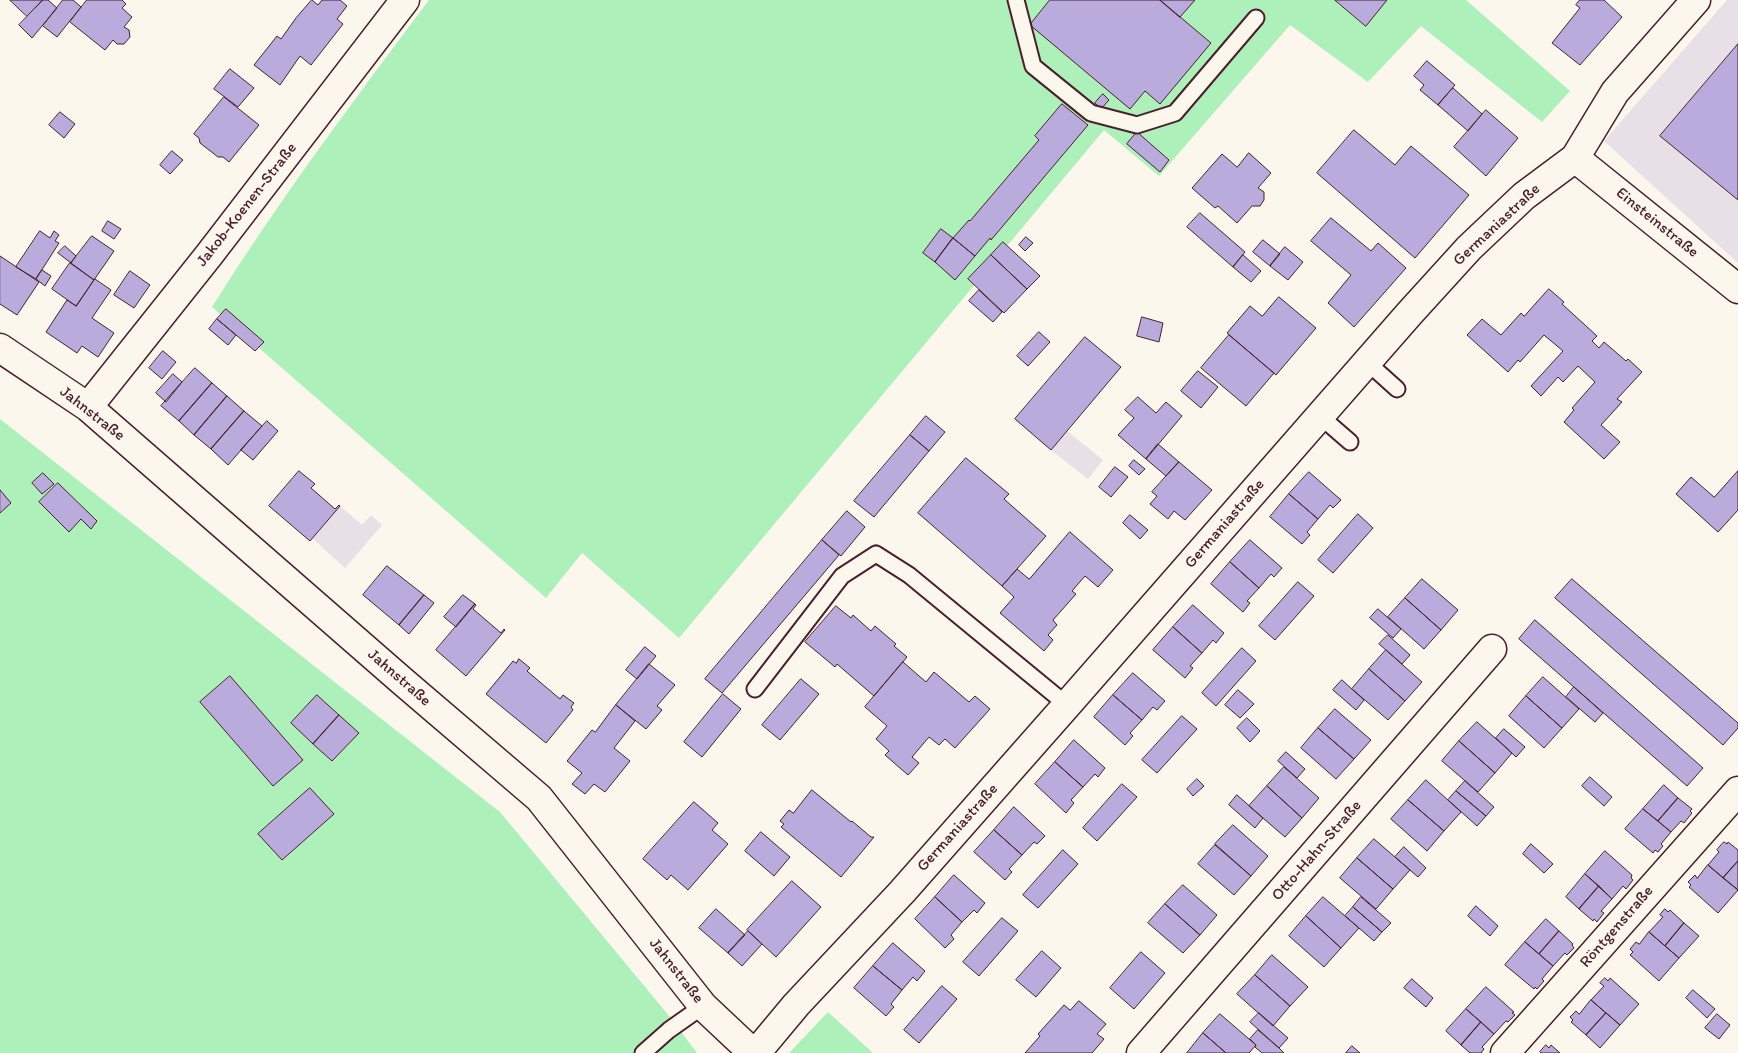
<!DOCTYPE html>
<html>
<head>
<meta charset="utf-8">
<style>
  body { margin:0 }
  canvas { display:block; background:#fbf7ec }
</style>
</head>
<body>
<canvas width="1738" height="1053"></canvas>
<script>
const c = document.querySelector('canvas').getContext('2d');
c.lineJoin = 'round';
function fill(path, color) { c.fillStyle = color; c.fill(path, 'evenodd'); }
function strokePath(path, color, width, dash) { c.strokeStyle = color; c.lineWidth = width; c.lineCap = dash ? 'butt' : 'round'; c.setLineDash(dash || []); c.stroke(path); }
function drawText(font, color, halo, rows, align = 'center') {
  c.font = font + ' Itim,sans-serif'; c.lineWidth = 4.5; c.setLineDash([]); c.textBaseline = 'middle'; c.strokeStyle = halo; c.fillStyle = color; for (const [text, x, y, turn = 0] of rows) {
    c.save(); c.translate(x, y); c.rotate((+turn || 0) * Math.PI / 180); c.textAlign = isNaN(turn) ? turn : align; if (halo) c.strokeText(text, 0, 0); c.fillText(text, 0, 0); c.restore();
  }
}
const built = new Path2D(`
  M 1727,0 L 1738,0 L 1738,263 L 1604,141 Z
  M 1067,431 L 1103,460 L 1088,479 L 1051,450 Z
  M 340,506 L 362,525 L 371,515 L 382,525 L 345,568 L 312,538 Z`);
const green = new Path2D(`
  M 429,0 L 1466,0 L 1570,91 L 1542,122 L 1421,26 L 1368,82 L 1290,25 L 1159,176 L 1104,130 L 679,638 L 582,553 L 546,598 L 212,307 C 278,201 354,100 429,0 Z
  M 0,419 L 500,812 L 670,1017 L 697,1053 L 0,1053 Z
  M 828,1012 L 873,1053 L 789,1053 Z`);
const building = new Path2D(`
  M 10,0 L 43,0 L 27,16 Z
  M 43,0 L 48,0 L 57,8 L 32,38 L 19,25 Z
  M 63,0 L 73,0 L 81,7 L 57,37 L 43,26 Z
  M 87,0 L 122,0 L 126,4 L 122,8 L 132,17 L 124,27 L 129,30 L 130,37 L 124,44 L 117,44 L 113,40 L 105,50 L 70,22 Z
  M 312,0 L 318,5 L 322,0 L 340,0 L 347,6 L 337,19 L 343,24 L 311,65 L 300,56 L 280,85 L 254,65 L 277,36 L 281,39 L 296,18 Z
  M 1050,0 L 1160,0 L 1211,43 L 1160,104 L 1145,91 L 1130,109 L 1030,25 Z
  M 1160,0 L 1195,0 L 1180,17 Z
  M 1335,0 L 1387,0 L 1366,26 Z
  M 1580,0 L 1604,0 L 1622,17 L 1580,65 L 1552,43 L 1580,8 L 1576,5 Z
  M 1738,44 L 1738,200 L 1660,136 Z
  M 1427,61 L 1455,85 L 1438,105 L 1420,90 L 1424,85 L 1414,76 Z
  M 230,69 L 254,88 L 238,107 L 214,89 Z
  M 1453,88 L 1482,114 L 1468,131 L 1438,105 Z
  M 1103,94 L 1109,100 L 1101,109 L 1095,103 Z
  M 224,97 L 259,125 L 229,162 L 223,157 L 218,157 L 200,143 L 199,138 L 194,134 Z
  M 1062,104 L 1088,125 L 991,240 L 990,238 L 975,256 L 953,238 L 969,220 L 970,221 L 1039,140 L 1035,136 Z
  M 1486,110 L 1518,138 L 1486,176 L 1454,147 Z
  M 60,112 L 75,124 L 64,138 L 49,125 Z
  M 1354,130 L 1395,165 L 1411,146 L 1469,195 L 1415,258 L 1317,173 Z
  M 1137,132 L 1169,160 L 1160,172 L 1127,144 Z
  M 172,151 L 183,160 L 170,174 L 160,165 Z
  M 1249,153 L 1271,173 L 1258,188 L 1264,192 L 1264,200 L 1260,206 L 1252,206 L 1237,223 L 1218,206 L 1215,208 L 1192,188 L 1222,154 L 1237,167 Z
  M 1200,213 L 1245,252 L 1233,267 L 1187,227 Z
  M 1331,218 L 1371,251 L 1378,243 L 1406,268 L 1354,327 L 1328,303 L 1351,275 L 1311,241 Z
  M 108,221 L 121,229 L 114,239 L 102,231 Z
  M 941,229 L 953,238 L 935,262 L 923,253 Z
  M 40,231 L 50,238 L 54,231 L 59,235 L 55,241 L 59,243 L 36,279 L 16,267 Z
  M 92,236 L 114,251 L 94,280 L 71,263 Z
  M 1026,237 L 1033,243 L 1025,251 L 1019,245 Z
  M 953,238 L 975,256 L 955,280 L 935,262 Z
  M 1263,240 L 1280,254 L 1270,266 L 1253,252 Z
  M 1003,242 L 1040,276 L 1027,289 L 991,255 Z
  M 65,246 L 76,256 L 71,263 L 58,253 Z
  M 1285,247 L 1303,262 L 1288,280 L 1270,266 Z
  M 991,255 L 1027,289 L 1004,313 L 968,279 Z
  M 1243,255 L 1261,271 L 1251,282 L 1233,267 Z
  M 0,256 L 39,282 L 17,315 L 0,304 Z
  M 70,263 L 94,280 L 76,306 L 52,289 Z
  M 42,270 L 51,276 L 45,286 L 36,279 Z
  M 130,271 L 150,285 L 134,308 L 114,295 Z
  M 95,279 L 111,290 L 92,318 L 114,333 L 98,357 L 82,346 L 77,353 L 46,332 L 67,300 L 76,306 Z
  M 1549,289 L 1564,302 L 1562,304 L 1597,336 L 1592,341 L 1599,348 L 1604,342 L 1626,361 L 1628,359 L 1642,372 L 1617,399 L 1622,402 L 1601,425 L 1620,442 L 1604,459 L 1564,422 L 1574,410 L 1572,408 L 1595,382 L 1578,366 L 1563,382 L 1558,377 L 1541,396 L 1531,386 L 1563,351 L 1544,335 L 1520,362 L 1518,360 L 1508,372 L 1467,335 L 1482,319 L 1501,335 L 1521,313 L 1524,316 Z
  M 979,290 L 1002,312 L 993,322 L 969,301 Z
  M 1279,297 L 1316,328 L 1276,375 L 1227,333 L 1250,306 L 1262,316 Z
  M 226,309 L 264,342 L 255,351 L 217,319 Z
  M 1142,317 L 1163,323 L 1159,342 L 1137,336 Z
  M 217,319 L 236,335 L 228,345 L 209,329 Z
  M 1039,332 L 1050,342 L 1028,366 L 1017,356 Z
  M 1229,335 L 1274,373 L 1246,406 L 1201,368 Z
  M 1085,337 L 1121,367 L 1051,450 L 1015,419 Z
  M 163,351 L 176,362 L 162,379 L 149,368 Z
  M 195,368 L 212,383 L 179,421 L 161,406 Z
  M 1198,371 L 1218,387 L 1201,408 L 1181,391 Z
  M 173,374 L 182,382 L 166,402 L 156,393 Z
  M 212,383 L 227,396 L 194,435 L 179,421 Z
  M 227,396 L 244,411 L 211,449 L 194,435 Z
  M 1138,397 L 1156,413 L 1166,402 L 1182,416 L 1146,459 L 1118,435 L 1134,418 L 1125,410 Z
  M 244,411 L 262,426 L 228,465 L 211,449 Z
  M 926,416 L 945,432 L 929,451 L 910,435 Z
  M 267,421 L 278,431 L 253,460 L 241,450 Z
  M 910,435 L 929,451 L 874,517 L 854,501 Z
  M 1158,444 L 1179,462 L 1166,476 L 1146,459 Z
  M 966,458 L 1009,494 L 1004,499 L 1046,536 L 1002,586 L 918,513 Z
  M 1134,460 L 1145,469 L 1139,475 L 1129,466 Z
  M 1179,462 L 1212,490 L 1185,520 L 1174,511 L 1168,519 L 1150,504 L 1157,496 L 1152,492 Z
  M 1115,467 L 1128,477 L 1111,497 L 1099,487 Z
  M 299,471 L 315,484 L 311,488 L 335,509 L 339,505 L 340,506 L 310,541 L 269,506 Z
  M 1738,471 L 1738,510 L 1718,532 L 1676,494 L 1691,477 L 1714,497 Z
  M 1309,472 L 1341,500 L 1333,508 L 1330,505 L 1318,519 L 1289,494 Z
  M 43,473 L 54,484 L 42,494 L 32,483 Z
  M 58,483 L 97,521 L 91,529 L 81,519 L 69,532 L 39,502 Z
  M 0,490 L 11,503 L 0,513 Z
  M 1289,494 L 1318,519 L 1307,532 L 1310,535 L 1302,544 L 1270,517 Z
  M 847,511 L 865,527 L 841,556 L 822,540 Z
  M 1358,514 L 1373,528 L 1333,573 L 1318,560 Z
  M 1130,515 L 1148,530 L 1140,539 L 1123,523 Z
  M 1070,532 L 1113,570 L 1098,587 L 1085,576 L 1072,591 L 1076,594 L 1053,620 L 1057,625 L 1048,635 L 1053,640 L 1044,651 L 1000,613 L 1014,597 L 1002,586 L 1017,569 L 1029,579 Z
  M 822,540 L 839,555 L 722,693 L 705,679 Z
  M 1250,540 L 1282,568 L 1274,577 L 1271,574 L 1259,588 L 1230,562 Z
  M 1230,562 L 1259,588 L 1247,601 L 1250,603 L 1243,612 L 1211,584 Z
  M 387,566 L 424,595 L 399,625 L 363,595 Z
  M 1422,579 L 1458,610 L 1441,630 L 1405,598 Z
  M 1572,579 L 1738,723 L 1738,728 L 1723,745 L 1555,598 Z
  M 1298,582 L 1314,596 L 1275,640 L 1259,626 Z
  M 424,595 L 434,603 L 409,634 L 399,625 Z
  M 463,595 L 475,604 L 456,627 L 444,617 Z
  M 1405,598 L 1441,630 L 1424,649 L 1388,617 Z
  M 475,604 L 476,605 L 473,609 L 501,633 L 504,629 L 505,630 L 466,676 L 436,650 Z
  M 1193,605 L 1224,633 L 1216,643 L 1213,640 L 1202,653 L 1173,627 Z
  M 836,606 L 851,618 L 853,615 L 871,631 L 875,626 L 896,644 L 894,646 L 907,657 L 874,696 L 837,664 L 835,667 L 805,642 Z
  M 1378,609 L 1401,629 L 1393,638 L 1370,618 Z
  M 1535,620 L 1703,768 L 1687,786 L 1519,639 Z
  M 1173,627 L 1202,653 L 1190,666 L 1193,668 L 1185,678 L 1153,650 Z
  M 1388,635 L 1410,655 L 1402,664 L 1379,644 Z
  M 645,647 L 656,656 L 637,679 L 626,670 Z
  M 1242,648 L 1256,661 L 1216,706 L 1202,693 Z
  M 1386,650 L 1422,682 L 1405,701 L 1369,669 Z
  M 519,659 L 530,668 L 527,671 L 560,699 L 563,695 L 574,703 L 571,707 L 573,710 L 546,743 L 486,694 L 513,661 L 516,663 Z
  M 903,662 L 926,682 L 934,672 L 969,702 L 975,696 L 990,709 L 955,748 L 945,739 L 939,745 L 929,737 L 912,757 L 919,763 L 908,775 L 885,755 L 889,751 L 876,739 L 887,726 L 865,707 Z
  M 649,664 L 675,685 L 657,706 L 662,710 L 646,729 L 616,705 Z
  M 1369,669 L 1405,701 L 1388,720 L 1352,689 Z
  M 1133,673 L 1165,701 L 1157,710 L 1153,707 L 1142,720 L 1113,695 Z
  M 230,676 L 303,760 L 273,786 L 200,702 Z
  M 1543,677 L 1579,709 L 1562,728 L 1526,696 Z
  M 801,679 L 819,694 L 780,740 L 762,725 Z
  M 1342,680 L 1364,700 L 1356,710 L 1333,690 Z
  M 1574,687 L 1603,713 L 1595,722 L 1566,697 Z
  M 1238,690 L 1254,704 L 1240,718 L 1225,705 Z
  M 723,694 L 741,709 L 702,757 L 684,742 Z
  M 317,695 L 339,715 L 313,744 L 291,723 Z
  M 1113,695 L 1142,720 L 1130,733 L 1133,736 L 1125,745 L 1094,717 Z
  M 1526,696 L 1562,728 L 1544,748 L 1509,716 Z
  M 616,705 L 635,721 L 614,748 L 630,761 L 605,792 L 594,784 L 585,794 L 572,784 L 582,773 L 567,761 L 592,730 L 595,732 Z
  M 1335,709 L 1371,740 L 1354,759 L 1318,728 Z
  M 339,715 L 359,733 L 332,761 L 313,744 Z
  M 1182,716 L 1197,729 L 1157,773 L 1142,760 Z
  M 1247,718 L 1260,731 L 1250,742 L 1237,728 Z
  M 1477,722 L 1512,753 L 1495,773 L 1459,741 Z
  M 1318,728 L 1354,759 L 1336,779 L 1301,748 Z
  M 1504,729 L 1525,747 L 1516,757 L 1496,738 Z
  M 1074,740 L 1105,768 L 1098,777 L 1095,774 L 1083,787 L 1055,762 Z
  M 1459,741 L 1495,773 L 1478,792 L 1442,761 Z
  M 1286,752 L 1305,769 L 1297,778 L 1278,761 Z
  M 1055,762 L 1083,787 L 1071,800 L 1074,803 L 1066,813 L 1035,784 Z
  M 1284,767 L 1319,798 L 1302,818 L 1267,786 Z
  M 1590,777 L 1612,797 L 1604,806 L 1582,786 Z
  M 1197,779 L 1204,786 L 1193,796 L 1187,789 Z
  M 1426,780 L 1461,812 L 1444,831 L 1408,800 Z
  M 1465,781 L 1494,807 L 1486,816 L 1456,791 Z
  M 1122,784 L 1137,797 L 1097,841 L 1083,828 Z
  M 1664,785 L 1678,798 L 1658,821 L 1643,809 Z
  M 1267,786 L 1302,818 L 1285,837 L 1249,806 Z
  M 310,788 L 334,814 L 282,860 L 258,834 Z
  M 812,790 L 851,822 L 852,821 L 871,837 L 874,837 L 841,877 L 781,827 L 784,824 L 780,821 L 789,810 L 793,813 Z
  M 1456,791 L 1486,816 L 1477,826 L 1448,800 Z
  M 1237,795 L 1263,818 L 1255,828 L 1229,805 Z
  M 1678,798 L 1692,809 L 1690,811 L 1692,813 L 1684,823 L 1681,821 L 1671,832 L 1658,821 Z
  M 1408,800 L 1444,831 L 1427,851 L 1391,819 Z
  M 694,802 L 718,823 L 712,830 L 728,844 L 688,890 L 671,875 L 667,880 L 643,859 Z
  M 1014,807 L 1045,836 L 1037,844 L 1034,842 L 1022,855 L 994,830 Z
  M 1643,809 L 1671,832 L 1661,844 L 1663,846 L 1658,852 L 1655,850 L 1653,853 L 1625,829 Z
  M 1233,825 L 1268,856 L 1251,876 L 1215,844 Z
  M 994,830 L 1022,855 L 1009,869 L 1012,872 L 1005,880 L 974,852 Z
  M 761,832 L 790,857 L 774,876 L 745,851 Z
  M 1374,839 L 1410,870 L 1393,889 L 1357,858 Z
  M 1724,842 L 1727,844 L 1728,842 L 1738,850 L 1738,861 L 1723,878 L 1708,865 L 1719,852 L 1717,850 Z
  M 1531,844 L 1553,864 L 1544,873 L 1523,854 Z
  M 1215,845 L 1251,876 L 1234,895 L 1198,864 Z
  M 1404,847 L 1426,868 L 1418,877 L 1395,857 Z
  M 1063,850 L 1078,864 L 1038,908 L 1023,895 Z
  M 1605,851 L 1632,875 L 1631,878 L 1633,880 L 1626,889 L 1623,886 L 1612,899 L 1585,874 Z
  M 1357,858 L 1393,889 L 1376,909 L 1340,878 Z
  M 1738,861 L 1738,890 L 1723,878 Z
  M 1708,865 L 1738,890 L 1718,913 L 1689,887 L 1691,885 L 1688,882 L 1695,875 L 1697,878 Z
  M 1585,874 L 1599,886 L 1579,909 L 1566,897 Z
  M 954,875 L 985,903 L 977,913 L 974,910 L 962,922 L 935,897 Z
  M 792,881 L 821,907 L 776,957 L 747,930 Z
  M 1183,885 L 1217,915 L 1200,935 L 1165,904 Z
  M 1599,886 L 1612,899 L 1601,911 L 1604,913 L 1597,922 L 1594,919 L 1593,921 L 1579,909 Z
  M 935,897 L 962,922 L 951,935 L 954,939 L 945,948 L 915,919 Z
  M 1323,897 L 1359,928 L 1341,948 L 1306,916 Z
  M 1361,897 L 1391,923 L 1382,932 L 1353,907 Z
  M 1165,904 L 1200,935 L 1183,953 L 1148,923 Z
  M 1476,906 L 1498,926 L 1490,936 L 1468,916 Z
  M 1353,907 L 1382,932 L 1374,941 L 1345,916 Z
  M 716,909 L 745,935 L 728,953 L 699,928 Z
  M 1665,909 L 1668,912 L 1670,910 L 1684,923 L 1665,946 L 1649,932 L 1663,917 L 1660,915 Z
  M 1306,916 L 1341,948 L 1324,967 L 1289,936 Z
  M 1002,918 L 1018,931 L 979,976 L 963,962 Z
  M 1546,919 L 1559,931 L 1539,954 L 1525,942 Z
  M 1684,923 L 1699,936 L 1679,958 L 1665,946 Z
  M 748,931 L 762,944 L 742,966 L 728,953 Z
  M 1559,931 L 1573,944 L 1572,945 L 1574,948 L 1567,955 L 1565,953 L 1553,966 L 1539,954 Z
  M 1649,932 L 1679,958 L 1659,981 L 1630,955 L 1633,952 L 1630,949 L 1636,942 L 1639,944 Z
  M 1525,942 L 1553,966 L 1542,979 L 1544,981 L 1537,989 L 1535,987 L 1534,989 L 1505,965 Z
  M 893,943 L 925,971 L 917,981 L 913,977 L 902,990 L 873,966 Z
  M 1042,951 L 1061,968 L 1036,997 L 1016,980 Z
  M 1141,952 L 1165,973 L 1134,1009 L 1110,988 Z
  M 1272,955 L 1308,987 L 1290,1006 L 1255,975 Z
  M 873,966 L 902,990 L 891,1004 L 894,1007 L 886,1016 L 854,988 Z
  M 1255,975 L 1290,1006 L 1273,1026 L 1237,994 Z
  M 1605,978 L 1608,981 L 1610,978 L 1639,1004 L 1620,1025 L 1591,1000 L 1604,986 L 1600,983 Z
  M 1412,979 L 1433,998 L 1426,1007 L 1404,988 Z
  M 942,986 L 957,999 L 919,1043 L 904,1030 Z
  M 1486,987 L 1514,1012 L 1512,1013 L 1515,1015 L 1508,1022 L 1506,1021 L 1494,1034 L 1466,1009 Z
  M 1693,990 L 1715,1009 L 1707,1018 L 1686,998 Z
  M 1591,1000 L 1606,1013 L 1586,1035 L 1571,1022 L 1573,1020 L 1570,1017 L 1576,1011 L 1579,1014 Z
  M 1079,1001 L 1106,1024 L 1097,1034 L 1104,1039 L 1092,1053 L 1025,1053 L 1040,1036 L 1038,1034 L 1064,1005 L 1070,1010 Z
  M 1466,1009 L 1481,1022 L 1461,1045 L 1446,1031 Z
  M 1259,1013 L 1288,1038 L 1279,1048 L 1250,1022 Z
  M 1606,1013 L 1620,1025 L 1600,1048 L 1586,1035 Z
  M 1220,1014 L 1256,1045 L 1249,1053 L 1226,1053 L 1203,1033 Z
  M 1717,1014 L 1730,1025 L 1719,1039 L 1705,1028 Z
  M 1481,1022 L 1494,1034 L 1482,1047 L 1484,1049 L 1481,1053 L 1470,1053 L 1461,1045 Z
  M 1258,1030 L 1279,1048 L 1284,1053 L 1262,1053 L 1255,1047 L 1256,1045 L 1250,1039 Z
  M 1203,1033 L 1226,1053 L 1187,1053 Z
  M 1546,1045 L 1549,1048 L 1551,1045 L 1560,1053 L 1541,1053 L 1540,1052 Z
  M 1352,1046 L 1360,1053 L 1346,1053 Z`);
const service = new Path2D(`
  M 1016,0 L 1033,66 L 1091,113 L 1137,125 L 1175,113 L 1256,18
  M 1367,362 L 1397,389
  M 1320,416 L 1350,442
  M 755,689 L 842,576 L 876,554 L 909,575 L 1067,705
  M 643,1053 L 669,1030 L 703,1006`);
const minor = new Path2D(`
  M 1575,158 L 1738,289
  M 0,348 L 88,407 L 401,680 L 539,798 L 703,1006 L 753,1053
  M 88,407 L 209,255 L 405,0
  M 756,1053 L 796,1005 L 902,892 L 1067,705 L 1409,314 L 1469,248 L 1524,196 L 1575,158 L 1615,92 L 1696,0
  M 1141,1053 L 1492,649
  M 1505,1053 L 1738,791`);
const streetNames = [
  ["Jakob-Koenen-Straße",247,205,-52],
  ["Einsteinstraße",1657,223,39],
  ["Germaniastraße",1497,225,-43],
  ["Jahnstraße",92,414,38],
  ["Germaniastraße",1225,524,-49],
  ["Jahnstraße",399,678,41],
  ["Germaniastraße",958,828,-48],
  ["Otto-Hahn-Straße",1317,851,-49],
  ["Röntgenstraße",1617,927,-49],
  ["Jahnstraße",676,971,52]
];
fill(built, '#e7e0e7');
fill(green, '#aef0ba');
fill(building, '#b9acdc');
strokePath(building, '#4a1f2b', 1);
strokePath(service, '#4a1f2b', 19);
strokePath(minor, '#4a1f2b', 31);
strokePath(service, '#fbf7ec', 15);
strokePath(minor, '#fbf7ec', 28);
drawText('16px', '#4a1f2b', '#fbf7ec', streetNames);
</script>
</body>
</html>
